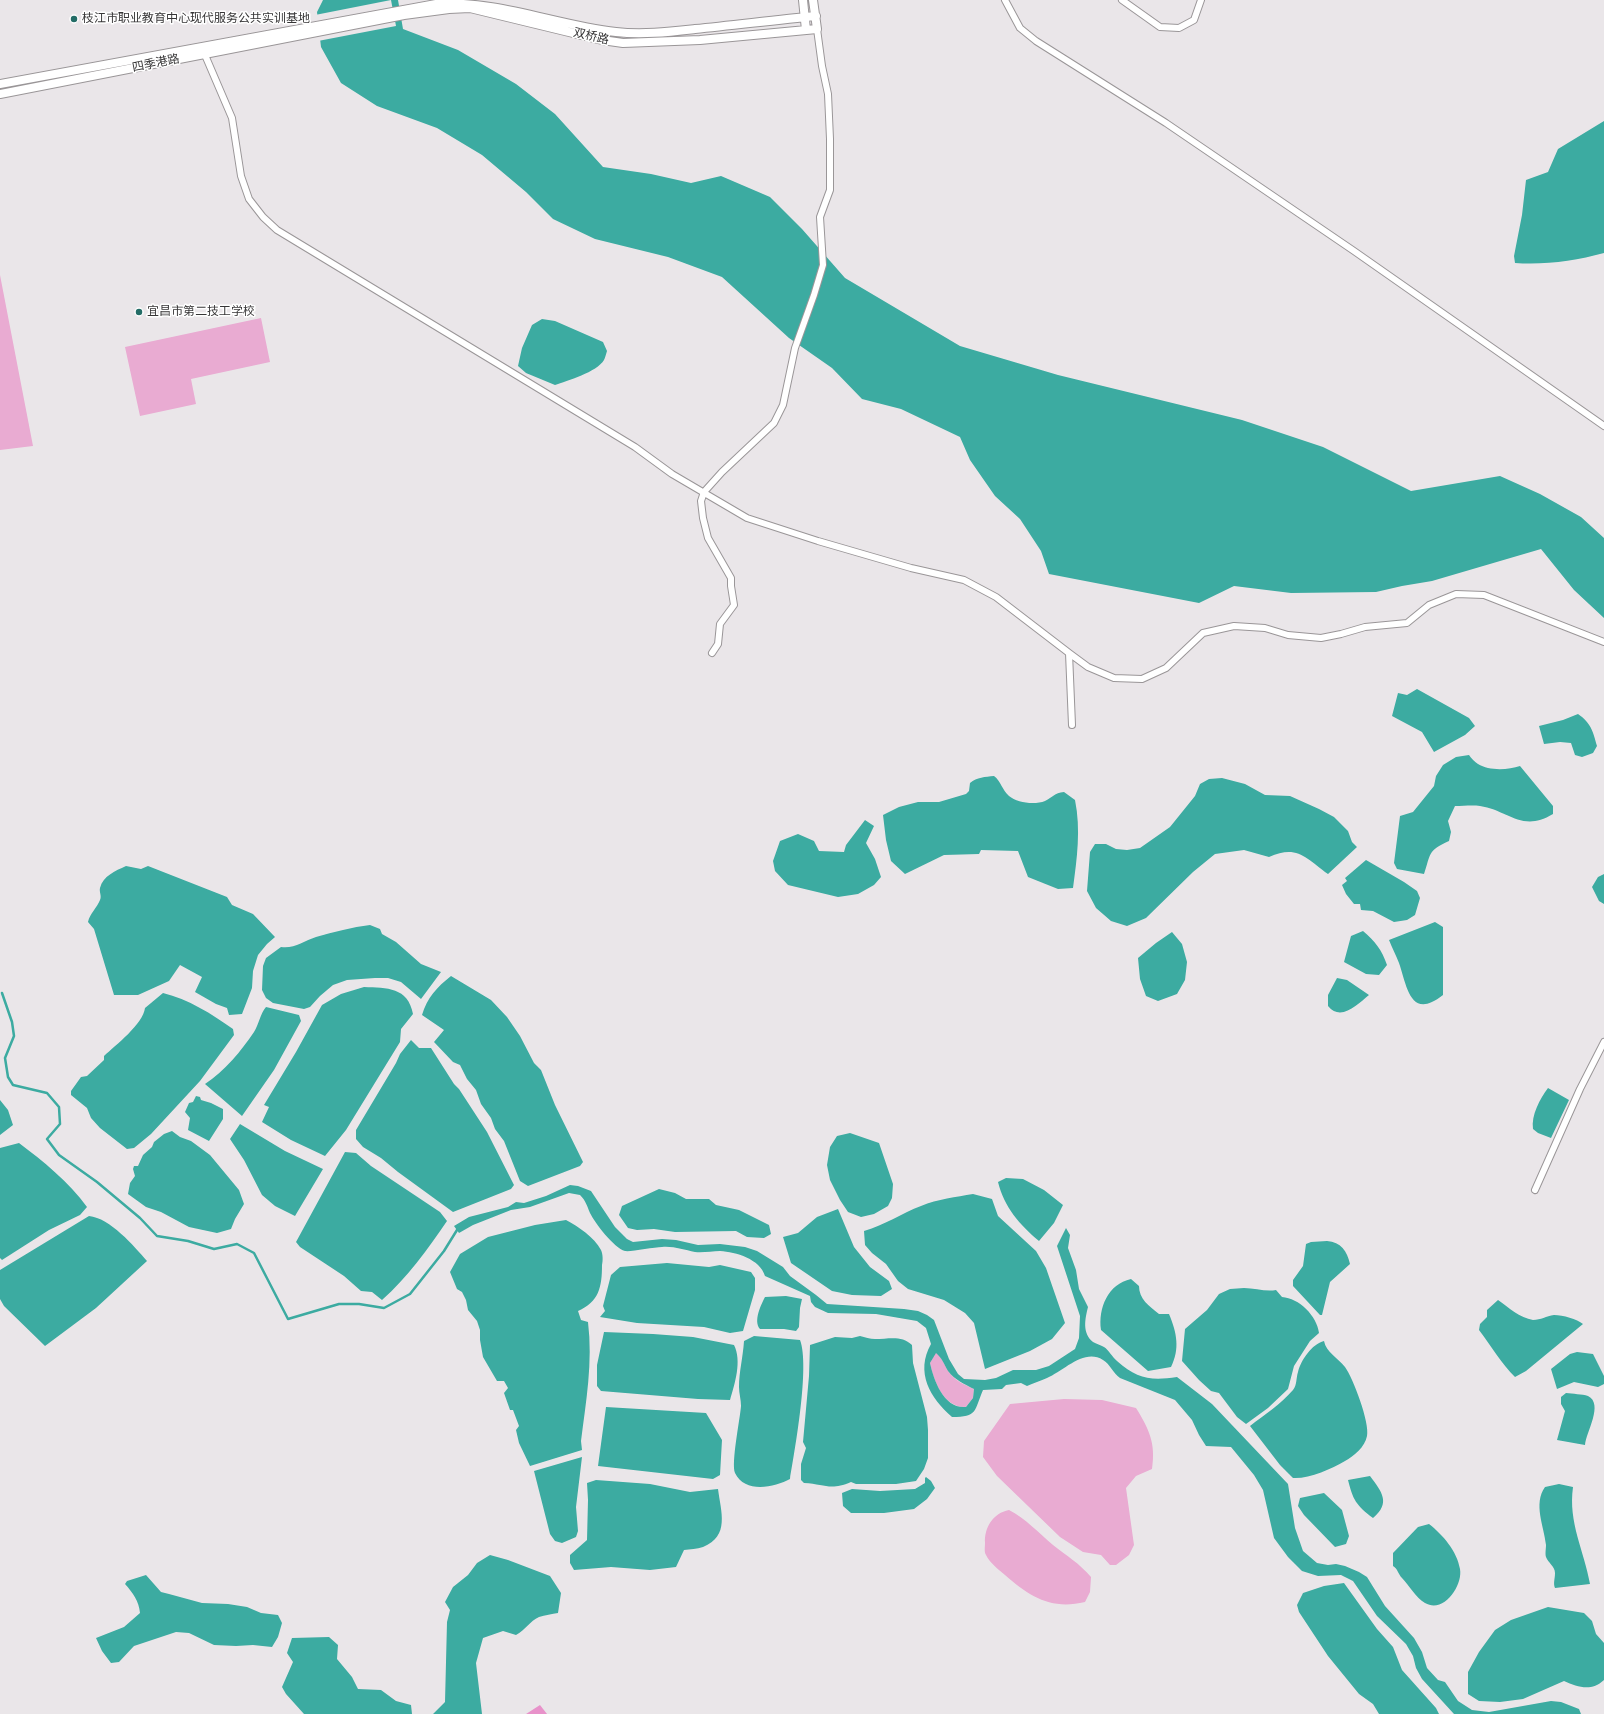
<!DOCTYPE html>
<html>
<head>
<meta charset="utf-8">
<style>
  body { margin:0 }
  canvas { display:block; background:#eae6e9 }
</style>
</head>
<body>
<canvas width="1604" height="1714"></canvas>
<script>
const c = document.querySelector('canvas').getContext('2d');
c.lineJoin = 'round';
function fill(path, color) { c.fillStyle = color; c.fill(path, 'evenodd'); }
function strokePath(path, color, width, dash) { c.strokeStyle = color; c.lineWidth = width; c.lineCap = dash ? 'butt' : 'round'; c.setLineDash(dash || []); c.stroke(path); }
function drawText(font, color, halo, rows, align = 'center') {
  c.font = font + ' "Nunito Sans","Noto Sans SC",sans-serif'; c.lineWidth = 3; c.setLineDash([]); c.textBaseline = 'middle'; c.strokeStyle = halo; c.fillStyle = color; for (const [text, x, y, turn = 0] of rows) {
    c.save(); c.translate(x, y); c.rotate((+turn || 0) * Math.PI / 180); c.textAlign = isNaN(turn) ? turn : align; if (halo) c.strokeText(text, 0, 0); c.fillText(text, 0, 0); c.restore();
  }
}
const green = new Path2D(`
  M 0,275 L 33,446 L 0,450 Z
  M 261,318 L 270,362 L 191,379 L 196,404 L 140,416 L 125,347 Z
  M 936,1352 C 942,1358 944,1363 947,1369 C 953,1380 963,1384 974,1389 L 973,1398 L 966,1407 C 944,1408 934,1382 930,1363 Z
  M 1064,1399 L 1102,1400 L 1136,1408 C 1149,1429 1156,1443 1152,1469 L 1136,1476 L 1126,1488 L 1134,1545 L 1129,1555 L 1116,1565 L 1110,1565 L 1101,1555 L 1083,1552 L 1060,1537 L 997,1476 L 983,1457 L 984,1441 L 1010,1404 Z
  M 1009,1510 C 1026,1519 1039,1533 1053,1545 C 1067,1556 1079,1563 1091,1577 L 1090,1592 L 1085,1602 C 1051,1610 1030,1597 1005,1575 C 998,1569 990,1563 986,1555 C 984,1552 985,1547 985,1543 C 984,1528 993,1513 1009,1510 Z`);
const forest = new Path2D(`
  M 540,1705 L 547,1714 L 526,1714 Z`);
const water = new Path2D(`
  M 323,0 L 398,0 L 403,29 L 458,50 L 516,84 L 555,114 L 603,167 L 651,174 L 691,183 L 721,176 L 770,197 L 802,229 L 845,278 L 960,346 L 1058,375 L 1242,420 L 1323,447 L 1411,491 L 1500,476 L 1540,494 L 1581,517 L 1604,538 L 1604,618 L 1574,590 L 1541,549 L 1432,581 L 1402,586 L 1376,592 L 1291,593 L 1234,586 L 1199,603 L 1049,574 L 1041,551 L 1020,519 L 995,496 L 970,460 L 960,437 L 901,409 L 862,399 L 832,368 L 789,338 L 722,277 L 668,257 L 595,239 L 553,219 L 526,192 L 482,155 L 437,128 L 377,106 L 341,83 L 321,47 L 317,12 Z
  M 1604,121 L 1604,253 C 1575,261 1545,265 1515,263 L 1514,256 L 1522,215 L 1526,180 L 1548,172 L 1558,149 Z
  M 542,319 L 555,321 L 603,342 L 607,351 C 606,354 605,358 604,360 C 597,372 567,381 555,385 L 526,373 L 518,366 L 522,348 L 532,325 Z
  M 1417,689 L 1469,718 L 1475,726 L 1465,735 L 1434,752 L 1422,732 L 1392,716 L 1398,693 L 1407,695 Z
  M 1578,714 C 1591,723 1593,731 1597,746 L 1593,753 L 1582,757 L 1575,755 L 1571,743 L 1560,742 L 1544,744 L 1539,726 L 1563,720 Z
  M 1469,755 C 1471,758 1475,762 1478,764 C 1489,771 1508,770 1520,766 L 1553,806 L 1553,814 C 1522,833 1508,810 1480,806 C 1473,805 1463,806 1455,806 L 1448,821 L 1451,832 L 1449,841 C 1427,851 1431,854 1424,874 L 1397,869 L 1394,863 L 1400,816 L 1413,812 L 1434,786 L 1436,776 L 1443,765 L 1456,757 Z
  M 994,776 C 1001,781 1002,790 1009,796 C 1017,803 1035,805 1045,801 C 1053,797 1054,793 1064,792 L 1075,800 C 1081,829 1077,859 1073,888 L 1058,889 L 1028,877 L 1018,851 L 981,850 L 979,854 L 944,855 L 905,874 L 891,861 L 886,840 L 883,815 L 899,807 L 918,802 L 939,802 L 966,794 L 969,791 L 970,783 C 977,777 985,777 994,776 Z
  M 1222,778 L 1245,784 L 1265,795 L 1290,796 L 1319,809 L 1334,817 L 1348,831 L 1352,842 L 1357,847 L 1328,874 C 1306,858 1297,844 1269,857 L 1244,850 L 1215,854 L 1193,872 L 1146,918 L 1127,926 L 1111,921 L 1096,908 L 1087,891 L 1090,852 L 1095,844 L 1106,844 L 1116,849 L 1127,850 L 1140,848 L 1170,827 L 1195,796 L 1200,784 L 1209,779 Z
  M 865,820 L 874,826 L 866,843 L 875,859 L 881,877 L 874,885 L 858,894 L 838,897 L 788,885 L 775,871 L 773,861 L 780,841 L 798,834 L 814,841 L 819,851 L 844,852 L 846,845 Z
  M 1366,860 L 1404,882 L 1417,891 L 1420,898 L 1415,915 L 1407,920 L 1394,922 L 1373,911 L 1361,910 L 1360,904 L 1354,904 L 1346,894 L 1342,885 L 1347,881 L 1345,878 Z
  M 126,866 L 141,869 L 148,866 L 227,897 L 232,905 L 253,914 L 275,937 L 267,944 L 258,955 L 253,971 L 252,988 L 242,1014 L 229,1015 L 227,1008 L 216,1004 L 195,992 L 202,977 L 180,965 L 169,981 L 138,995 L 114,995 L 94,929 L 88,922 C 90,913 97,908 100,900 C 102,896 99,892 100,888 C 103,876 115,871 126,866 Z
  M 1604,874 L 1604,904 L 1599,901 L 1592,887 L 1598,877 Z
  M 1435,922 L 1443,927 L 1443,995 C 1410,1021 1407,986 1399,963 C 1396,955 1392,948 1389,940 Z
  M 370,925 L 380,929 L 382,934 L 396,942 L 421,964 L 441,972 L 421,999 L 401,982 L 388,978 L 375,978 L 347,980 L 333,985 L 320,996 L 310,1007 L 304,1009 L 273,1003 L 266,998 L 262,990 L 263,966 L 266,958 L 281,947 C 294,949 304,941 316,937 C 334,932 352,927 370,925 Z
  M 1363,931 C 1375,941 1382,950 1387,965 L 1379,975 L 1366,974 L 1344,962 L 1351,936 Z
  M 1172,932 L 1182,944 L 1187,962 L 1185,980 L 1177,994 L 1158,1001 L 1146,996 L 1140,979 L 1138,958 L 1156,943 Z
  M 451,976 L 491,1000 L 507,1017 L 520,1036 L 534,1063 L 541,1070 L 555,1105 L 583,1162 L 580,1166 L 528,1186 L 520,1181 L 504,1141 L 495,1129 L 491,1118 L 481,1104 L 476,1090 L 467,1079 L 460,1065 L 453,1062 L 434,1042 L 444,1030 L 422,1015 C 427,998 437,987 451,976 Z
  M 1337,978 L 1347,980 L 1369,995 C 1358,1004 1341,1022 1328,1006 L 1328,995 Z
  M 364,987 C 387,988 408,987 413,1014 L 401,1029 L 400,1042 L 346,1130 L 325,1156 L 291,1140 L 262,1122 L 269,1107 L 264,1105 L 296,1052 L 322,1005 L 341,994 Z
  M 163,993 C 188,999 212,1014 233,1029 L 234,1035 L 200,1081 L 151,1134 L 134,1148 L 127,1149 L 100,1128 L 91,1118 L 87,1108 L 71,1095 L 71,1091 L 81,1077 L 87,1076 L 104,1060 L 104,1056 C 116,1045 143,1024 145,1008 Z
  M 266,1007 L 299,1015 L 301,1021 L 274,1070 L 242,1116 L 205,1084 C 225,1071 241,1051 254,1032 C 259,1024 260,1014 266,1007 Z
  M 411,1040 L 419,1048 L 431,1048 L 454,1084 L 459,1089 L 487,1132 L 514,1185 L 511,1189 L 453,1212 L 398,1172 L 381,1158 L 363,1147 L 356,1139 L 356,1130 L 396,1063 L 400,1054 Z
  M 1548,1088 L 1569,1100 L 1551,1138 L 1538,1133 L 1533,1129 C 1531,1115 1540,1099 1548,1088 Z
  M 196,1096 L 200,1097 L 201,1100 L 211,1103 L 223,1109 L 223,1119 L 209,1141 L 188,1130 L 190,1118 L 185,1112 L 189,1103 L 193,1102 Z
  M 0,1100 L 8,1110 L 13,1125 L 0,1135 Z
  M 240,1124 L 285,1151 L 323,1169 L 295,1216 L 275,1206 L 262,1195 L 244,1160 L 230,1139 Z
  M 172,1131 L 180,1137 L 191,1141 L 210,1155 L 239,1190 L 244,1204 L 235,1219 L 231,1229 L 217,1233 L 189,1227 L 161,1212 L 146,1207 L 128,1194 L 130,1183 L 135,1176 L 133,1169 L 134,1166 L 138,1166 L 143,1155 L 152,1147 L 154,1142 L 164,1134 Z
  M 850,1133 L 879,1143 L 893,1184 L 892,1198 L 888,1206 L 874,1214 L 861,1217 L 848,1212 L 840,1200 L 830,1180 L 827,1165 L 830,1147 L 837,1136 Z
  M 19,1143 C 43,1161 69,1182 87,1207 L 80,1215 L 49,1230 L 2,1260 L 0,1258 L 0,1148 Z
  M 345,1152 L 356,1153 L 371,1166 L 440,1212 L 447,1221 C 428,1249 407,1278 382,1300 L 372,1292 L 361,1291 L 344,1276 L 300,1247 L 296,1242 Z
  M 1006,1178 L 1023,1179 L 1044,1190 L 1063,1205 L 1054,1223 L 1039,1241 C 1020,1225 1004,1207 998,1182 Z
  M 570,1185 L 578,1186 L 591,1191 L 615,1227 L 627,1239 L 633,1242 L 662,1239 L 676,1240 L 698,1245 L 720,1244 L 745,1247 L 757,1251 L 783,1267 L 790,1276 L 816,1295 L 827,1304 L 904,1309 L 918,1311 L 927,1315 L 934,1320 L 949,1359 L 958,1374 L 964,1379 L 985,1380 L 996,1378 L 1013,1370 L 1036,1370 L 1049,1366 L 1075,1349 L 1079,1338 L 1080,1316 L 1057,1246 L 1066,1228 L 1070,1235 L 1068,1248 L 1076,1270 L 1079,1289 L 1088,1307 C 1085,1319 1082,1333 1093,1342 C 1096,1344 1101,1345 1104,1347 C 1109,1350 1112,1357 1117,1361 C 1137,1379 1151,1381 1177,1377 L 1212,1404 L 1288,1484 L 1295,1528 L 1303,1551 L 1317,1563 L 1328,1565 L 1336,1564 L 1345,1566 L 1359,1572 L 1367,1577 L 1385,1606 L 1414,1638 L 1422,1652 L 1427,1668 L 1438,1680 L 1445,1682 L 1458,1701 L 1472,1710 L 1489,1712 L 1551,1701 L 1561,1702 L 1579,1709 L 1581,1714 L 1454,1714 L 1422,1679 L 1416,1668 L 1413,1656 L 1406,1644 L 1377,1616 L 1353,1581 L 1341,1575 L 1318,1576 L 1302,1571 L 1288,1557 L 1274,1538 L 1263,1490 L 1254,1475 L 1231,1447 L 1206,1446 L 1199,1435 L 1192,1420 L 1175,1400 L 1120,1378 C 1113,1373 1110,1364 1103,1360 C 1084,1348 1064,1371 1047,1378 C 1041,1381 1033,1383 1027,1386 L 1021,1383 L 1006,1385 L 1002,1389 L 983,1390 C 974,1411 978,1417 952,1417 C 930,1398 915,1372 931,1344 L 926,1328 L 917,1321 L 876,1314 L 828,1313 L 815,1307 L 811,1302 L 810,1296 L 765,1276 C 760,1259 736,1252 720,1251 C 712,1251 703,1253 695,1252 C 684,1250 674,1246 662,1247 C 654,1247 631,1252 625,1251 C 614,1248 595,1223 590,1213 C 587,1206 586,1201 580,1195 L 569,1193 L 530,1207 L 511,1210 L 473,1225 L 459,1233 L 454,1226 L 469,1217 L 508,1207 L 516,1202 L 524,1203 L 546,1196 ZM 936,1353 C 942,1358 944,1364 948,1371 C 955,1380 964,1384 974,1389 L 973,1398 L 966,1407 C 944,1409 934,1381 930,1363 Z
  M 659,1189 L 675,1193 L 686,1199 L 709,1199 L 716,1205 L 739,1210 L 769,1225 L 771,1234 L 764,1238 L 747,1237 L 736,1231 L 675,1232 L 654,1229 L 637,1230 L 628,1228 L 619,1215 L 622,1206 Z
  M 973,1194 L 992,1199 L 998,1216 L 1036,1251 L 1046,1268 L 1065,1323 L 1052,1339 L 1030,1351 L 985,1369 L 974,1323 L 965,1313 L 944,1300 L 908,1289 L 898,1281 L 886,1264 L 872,1253 L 865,1245 L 864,1231 C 885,1225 902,1213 921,1206 C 938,1199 956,1197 973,1194 Z
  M 838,1209 L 854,1247 L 870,1267 L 889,1281 L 892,1289 L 881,1296 L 852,1295 L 832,1291 L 791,1263 L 783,1237 L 798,1233 L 817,1217 Z
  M 89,1216 C 110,1218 134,1246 147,1261 L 96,1308 L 45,1346 L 4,1306 L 0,1299 L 0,1270 Z
  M 566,1220 C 579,1227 594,1237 601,1250 C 603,1254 603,1261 602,1265 C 602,1287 599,1302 578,1311 L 581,1320 L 588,1322 C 593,1362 586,1402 581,1441 L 582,1450 L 530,1466 L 519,1443 L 516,1430 L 519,1426 L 513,1410 L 510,1410 L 504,1393 L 508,1388 L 504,1381 L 497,1381 L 483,1357 L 480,1340 L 480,1330 L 477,1321 L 468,1310 L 466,1300 L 462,1292 L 457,1289 L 450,1272 L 460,1254 L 488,1237 L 535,1225 Z
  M 1327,1241 C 1341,1242 1347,1251 1350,1264 L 1330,1282 L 1322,1315 L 1320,1315 L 1293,1286 L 1293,1280 L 1303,1266 L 1306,1244 L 1311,1242 Z
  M 667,1263 L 709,1267 L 720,1265 L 751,1272 L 755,1278 L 755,1290 L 743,1331 L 730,1333 L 704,1327 L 637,1323 L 600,1317 L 605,1311 L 603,1306 L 611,1275 L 620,1267 Z
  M 1131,1279 L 1139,1286 C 1139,1299 1149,1306 1159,1314 L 1169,1314 C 1177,1333 1180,1349 1171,1367 L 1148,1371 L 1101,1330 C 1098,1308 1108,1284 1131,1279 Z
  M 1244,1288 C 1255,1288 1266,1292 1276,1290 L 1282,1297 C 1299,1298 1317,1316 1319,1333 L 1310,1341 L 1294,1366 L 1288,1389 L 1268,1408 L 1246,1424 L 1237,1417 L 1219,1393 L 1211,1391 L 1199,1380 L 1182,1361 L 1185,1329 L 1207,1310 L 1219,1294 L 1230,1289 Z
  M 786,1296 L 802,1299 L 800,1308 L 799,1327 L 796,1331 L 784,1329 L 760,1329 C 753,1321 761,1305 765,1297 Z
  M 1498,1300 C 1508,1307 1520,1318 1533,1320 C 1541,1320 1546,1316 1554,1315 C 1563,1315 1577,1319 1583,1324 L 1526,1371 L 1515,1377 C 1502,1364 1491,1346 1479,1330 L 1480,1324 L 1487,1317 L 1487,1310 Z
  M 604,1332 L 653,1334 L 693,1337 L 734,1345 C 742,1361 735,1383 730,1400 L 698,1399 L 601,1391 L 597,1386 L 597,1365 Z
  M 754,1336 L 800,1340 C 810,1366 795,1449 790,1479 C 775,1487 745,1494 735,1473 C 731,1463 740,1419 741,1406 C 741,1400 739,1393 739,1387 C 739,1372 743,1357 744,1341 Z
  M 860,1336 C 865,1337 870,1339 875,1339 C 889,1339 902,1335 912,1345 L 913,1363 L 927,1417 L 928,1430 L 928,1458 L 924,1469 L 916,1481 L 896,1484 L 856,1484 L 851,1482 C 830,1491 825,1484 804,1483 L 801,1480 L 801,1464 L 806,1448 L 803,1442 L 809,1376 L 810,1345 L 835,1337 L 852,1338 Z
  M 1324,1341 C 1326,1352 1338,1358 1345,1367 C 1353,1378 1370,1423 1367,1436 C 1365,1447 1354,1456 1345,1461 C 1331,1469 1309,1479 1293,1478 L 1280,1465 L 1250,1426 C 1264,1415 1281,1404 1293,1390 C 1297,1385 1296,1378 1298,1372 C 1301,1360 1312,1344 1324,1341 Z
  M 1577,1352 L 1593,1354 L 1604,1376 L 1604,1384 L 1598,1387 L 1574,1382 L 1557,1389 L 1551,1369 L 1570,1354 Z
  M 1566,1393 C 1573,1394 1582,1394 1588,1396 C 1604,1404 1586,1432 1585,1445 L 1557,1440 L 1565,1411 L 1561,1404 L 1561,1397 Z
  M 606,1407 L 706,1413 L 722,1440 L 720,1475 L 713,1479 L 598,1466 Z
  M 582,1457 L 576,1507 L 578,1531 L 576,1537 L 562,1543 L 555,1541 L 550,1534 L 534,1471 Z
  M 1370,1476 C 1382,1492 1391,1503 1373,1518 C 1356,1505 1353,1500 1348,1480 Z
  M 926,1477 L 931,1481 L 935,1488 L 927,1499 L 914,1509 L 884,1513 L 851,1513 L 843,1506 L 842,1493 L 852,1489 L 880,1491 L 915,1489 L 925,1483 L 925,1478 Z
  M 596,1480 L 650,1484 L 690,1492 L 718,1489 C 721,1512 730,1536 703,1547 C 697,1549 690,1549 684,1550 L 676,1567 L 650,1570 L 611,1567 L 574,1570 L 570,1563 L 570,1555 L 587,1540 L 588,1500 L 587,1483 Z
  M 1559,1484 L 1573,1487 C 1568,1523 1584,1550 1590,1584 L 1555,1588 C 1553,1583 1555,1579 1555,1573 C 1555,1566 1548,1563 1546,1557 C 1545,1554 1546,1548 1546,1545 C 1544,1526 1533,1504 1545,1487 Z
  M 1324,1493 L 1342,1510 L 1349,1536 L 1346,1544 L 1335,1547 L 1304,1515 L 1298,1506 L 1300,1498 Z
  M 1429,1524 C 1443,1535 1457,1551 1460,1569 C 1463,1585 1444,1614 1425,1603 C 1416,1598 1409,1585 1402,1578 C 1398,1574 1398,1569 1393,1566 L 1393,1553 L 1418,1527 Z
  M 490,1555 L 508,1560 L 550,1576 L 561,1593 L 558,1613 C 552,1614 545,1615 539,1617 C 530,1621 525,1630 516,1635 L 503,1631 L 483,1638 L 476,1663 L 482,1714 L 433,1714 L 445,1702 L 447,1622 L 450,1610 L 445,1602 L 453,1587 L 468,1575 L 477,1563 Z
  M 146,1575 L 161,1592 L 169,1594 L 202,1603 L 228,1604 L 247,1607 L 261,1613 L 278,1615 L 282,1623 L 278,1637 L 272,1647 L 253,1645 L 236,1646 L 214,1645 L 189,1633 L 176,1632 L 134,1646 L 119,1662 L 111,1663 L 102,1651 L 96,1638 L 124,1627 L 140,1613 C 139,1601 133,1593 125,1584 L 127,1581 Z
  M 1344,1583 L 1377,1629 L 1393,1647 L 1402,1670 L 1436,1708 L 1439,1714 L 1379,1714 L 1373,1704 L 1359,1694 L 1328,1656 L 1299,1612 L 1297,1605 L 1303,1593 L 1324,1586 Z
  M 1548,1607 L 1584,1613 L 1592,1621 L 1596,1634 L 1604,1643 L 1604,1680 C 1591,1692 1578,1687 1564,1681 L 1523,1699 L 1500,1702 L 1479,1701 L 1468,1694 L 1468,1672 L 1479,1652 L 1495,1630 L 1511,1620 Z
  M 329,1637 L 338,1645 L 337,1659 L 352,1677 L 358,1689 L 381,1690 L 396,1701 L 411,1705 L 412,1714 L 304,1714 L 286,1694 L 282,1687 L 293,1662 L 287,1653 L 292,1638 Z`);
const pier = new Path2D(`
  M 391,0 L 396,26 L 318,41 L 315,15 Z`);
const stream = new Path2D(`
  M 2,993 L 12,1022 L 14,1036 L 5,1058 L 8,1077 L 13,1085 L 47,1093 L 59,1107 L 60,1124 L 47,1139 L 59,1155 L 97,1182 L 140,1218 L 157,1236 L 188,1241 L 214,1249 L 237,1244 L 254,1253 L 288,1319 L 339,1304 L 359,1304 L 384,1308 L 410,1294 L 444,1251 L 457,1230`);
const minor = new Path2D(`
  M 1005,0 L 1020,28 L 1036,41 L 1166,123 L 1354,251 L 1604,426
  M 1122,0 L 1160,27 L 1179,28 L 1194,20 L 1201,0
  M 205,55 L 232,118 L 241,176 L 249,199 L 263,217 L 277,230 L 635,447 L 672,474 L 747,518 L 818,541 L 911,568 L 964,580 L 996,597 L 1069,653
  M 712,653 L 718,644 L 720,624 L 734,605 L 731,586 L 731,578 L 708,538 L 703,518 L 701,501 L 704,492 L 722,472 L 774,423 L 783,405 L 795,348 L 814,295 L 823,265 L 820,217 L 830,190 L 830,139 L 828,94 L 822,66 L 817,29
  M 1072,725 L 1069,653 L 1088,667 L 1114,678 L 1142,679 L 1166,668 L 1203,633 L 1234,626 L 1265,628 L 1288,635 L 1321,638 L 1341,634 L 1365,627 L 1407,623 L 1429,605 L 1456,594 L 1484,595 L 1604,642
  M 1535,1190 L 1580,1089 L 1604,1042`);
const tertiary = new Path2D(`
  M 803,0 L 806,30
  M 0,84 L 436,4 C 498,0 555,25 616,32 C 642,35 668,32 695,29 C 735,25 775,20 816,16
  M 0,94 L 404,15 L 449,9 L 470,8 L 602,40 L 623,43 L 700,40 L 817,29 L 813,0`);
const markers = [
  [74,19,4,"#236c66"],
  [139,312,4,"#236c66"]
];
const poiNames = [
  ["枝江市职业教育中心现代服务公共实训基地",82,19],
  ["宜昌市第二技工学校",147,312]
];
const streetNames = [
  ["双桥路",591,37,13],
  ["四季港路",156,64,-11]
];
fill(green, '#e9abd2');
fill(forest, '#e892ca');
fill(water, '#3caba1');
fill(pier, '#eae6e9');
strokePath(stream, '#3caba1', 2.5);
strokePath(minor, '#9a9698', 8);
strokePath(tertiary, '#9a9698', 10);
strokePath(minor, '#fff', 6);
strokePath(tertiary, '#fff', 8);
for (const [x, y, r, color] of markers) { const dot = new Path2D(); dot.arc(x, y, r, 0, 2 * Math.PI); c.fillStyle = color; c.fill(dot); strokePath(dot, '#fff', 1.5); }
drawText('12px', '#363536', '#fff', poiNames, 'left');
drawText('12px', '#363536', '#fff', streetNames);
</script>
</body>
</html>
